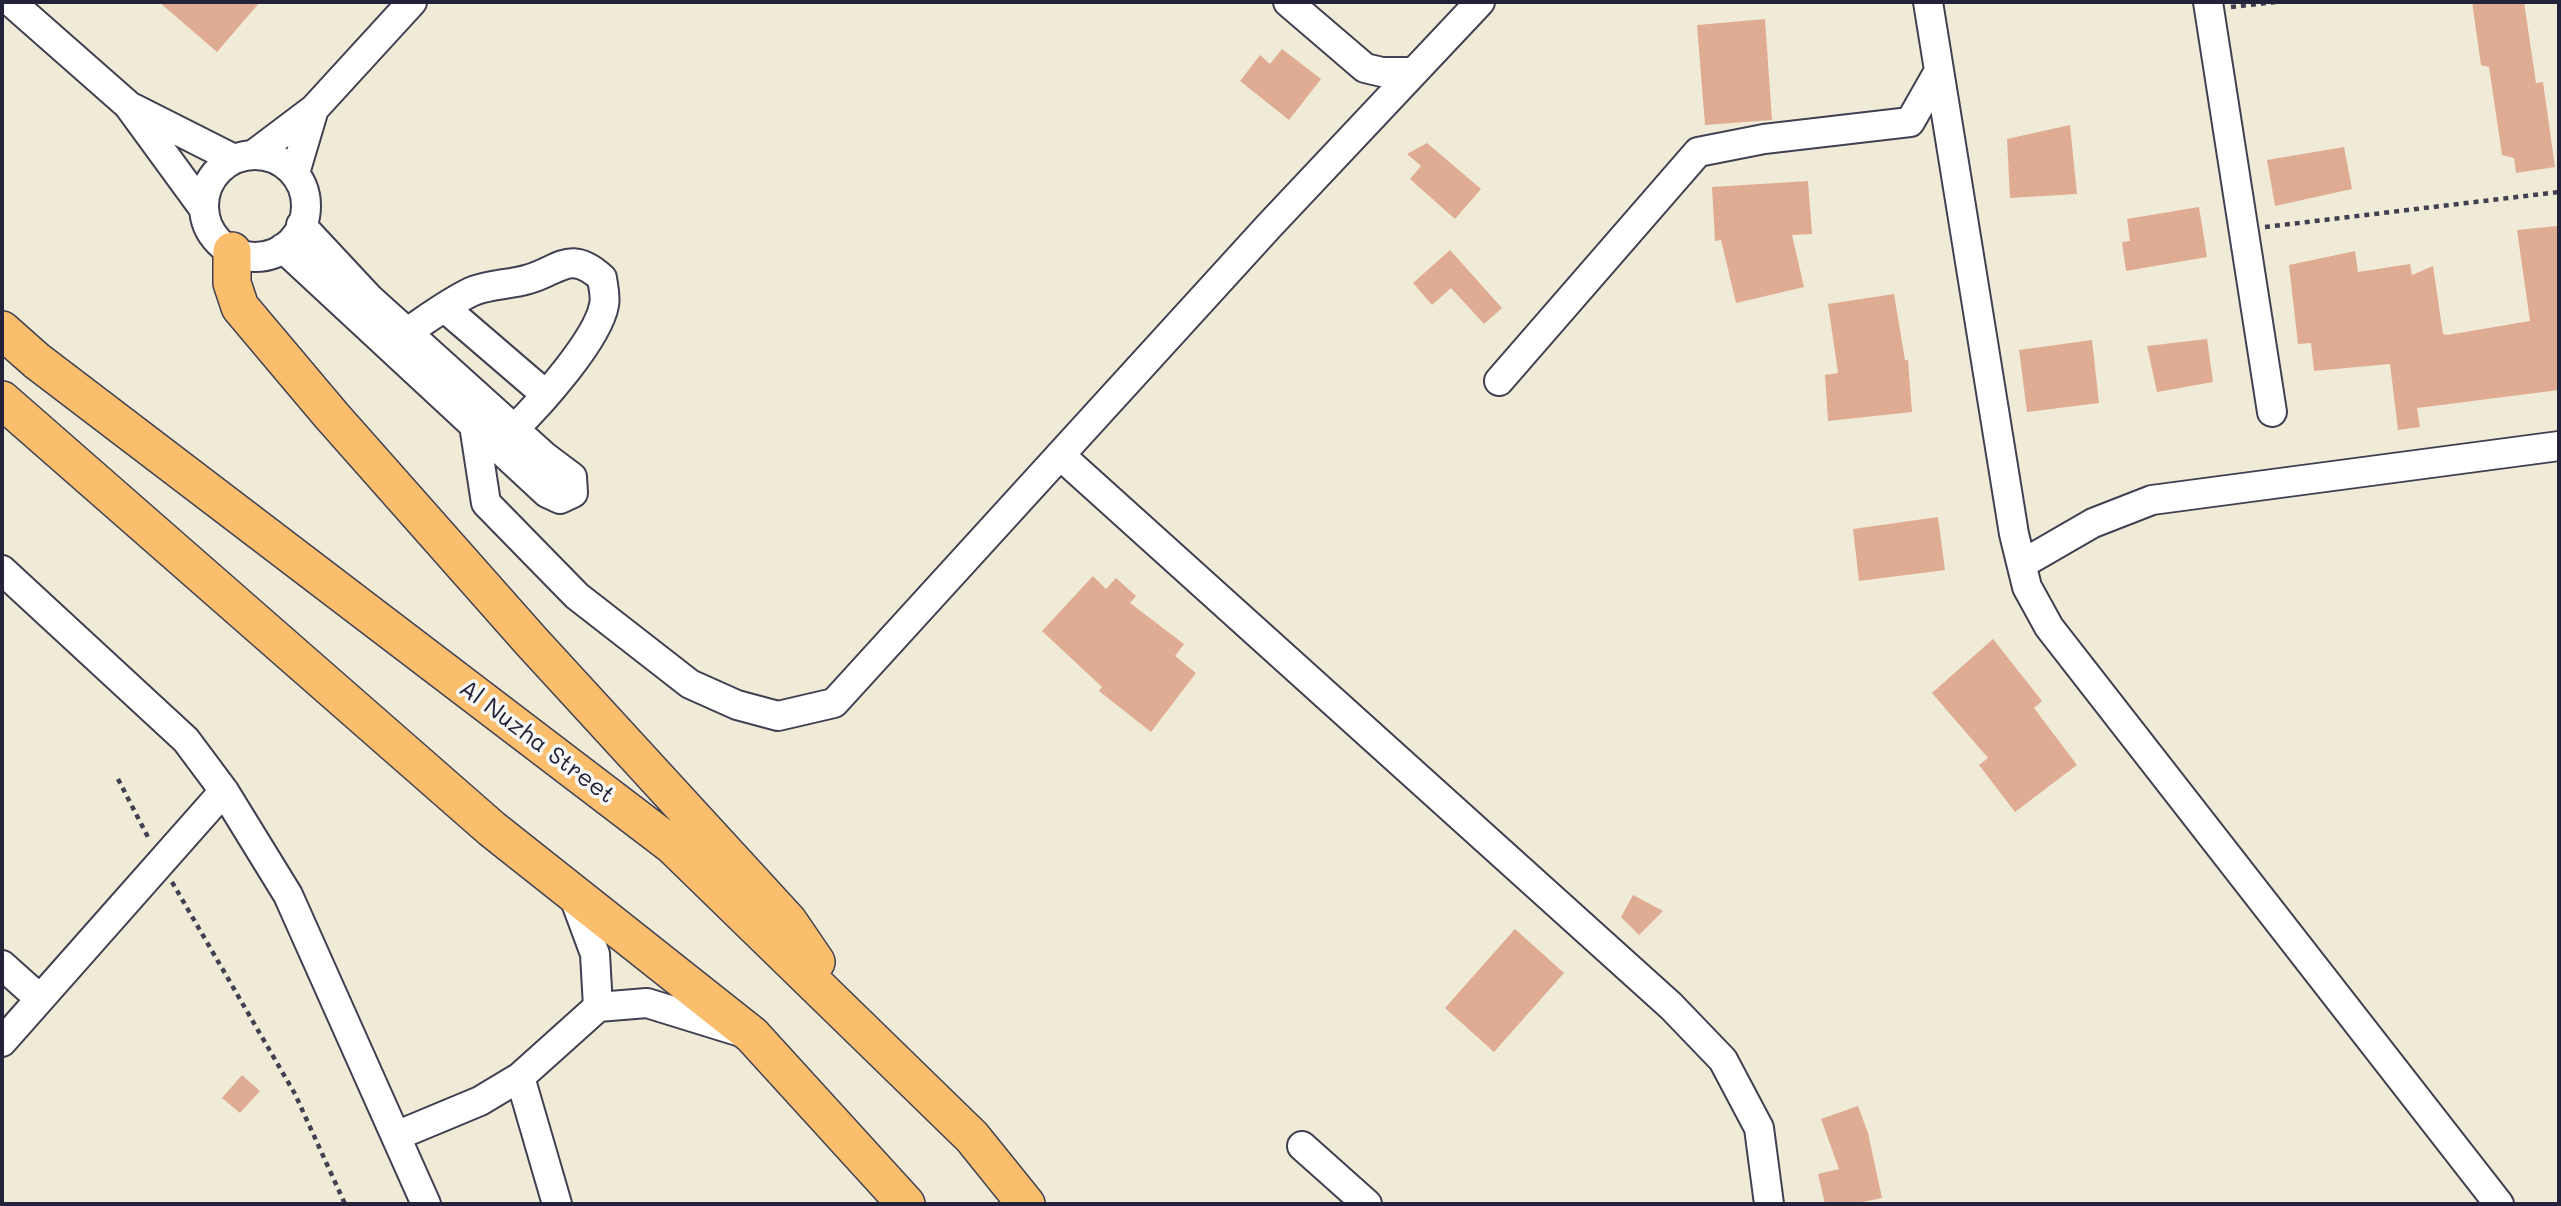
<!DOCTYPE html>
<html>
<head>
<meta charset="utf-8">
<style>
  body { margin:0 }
  #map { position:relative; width:2561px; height:1206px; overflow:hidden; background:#f0ebd7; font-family:Mali,sans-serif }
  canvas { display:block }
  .frame { position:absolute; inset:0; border:4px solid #22223b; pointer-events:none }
</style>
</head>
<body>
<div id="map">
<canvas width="2561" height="1206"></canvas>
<div class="frame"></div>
</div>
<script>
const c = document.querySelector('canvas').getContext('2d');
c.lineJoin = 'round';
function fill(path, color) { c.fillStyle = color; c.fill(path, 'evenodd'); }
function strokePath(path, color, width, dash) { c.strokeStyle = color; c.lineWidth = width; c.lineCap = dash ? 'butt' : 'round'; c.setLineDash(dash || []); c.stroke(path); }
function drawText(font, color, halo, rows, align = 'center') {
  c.font = font + ' Mali,sans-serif'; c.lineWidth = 7; c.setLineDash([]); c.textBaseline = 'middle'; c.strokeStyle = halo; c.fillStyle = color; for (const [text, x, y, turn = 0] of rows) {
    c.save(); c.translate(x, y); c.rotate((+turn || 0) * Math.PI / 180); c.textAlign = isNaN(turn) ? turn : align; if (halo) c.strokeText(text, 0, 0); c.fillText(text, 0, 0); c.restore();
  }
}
const building = new Path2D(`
  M 159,2 L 260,2 L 217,52 Z
  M 2472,2 L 2524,2 L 2536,83 L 2543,82 L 2555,167 L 2516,173 L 2514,158 L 2502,155 L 2489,67 L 2481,65 Z
  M 1765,19 L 1772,120 L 1705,125 L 1697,25 Z
  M 1282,49 L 1321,79 L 1289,120 L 1240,81 L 1260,55 L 1270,64 Z
  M 2070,125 L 2077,194 L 2010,198 L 2007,139 Z
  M 1427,143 L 1481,189 L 1455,219 L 1410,179 L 1421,166 L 1407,154 Z
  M 2344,147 L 2352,189 L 2275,206 L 2267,160 Z
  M 1808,181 L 1812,234 L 1792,235 L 1804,287 L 1736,303 L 1721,240 L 1715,241 L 1712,187 Z
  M 2199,207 L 2207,257 L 2126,271 L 2122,242 L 2130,241 L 2127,219 Z
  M 2557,226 L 2559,390 L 2417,408 L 2420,427 L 2398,430 L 2390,364 L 2314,371 L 2311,343 L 2298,344 L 2289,265 L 2355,251 L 2358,272 L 2410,264 L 2412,275 L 2433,266 L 2443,334 L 2447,335 L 2530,321 L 2517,230 Z
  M 1450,250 L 1502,308 L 1484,324 L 1451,288 L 1432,305 L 1413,283 Z
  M 1894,294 L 1905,360 L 1908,360 L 1912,412 L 1828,421 L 1825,375 L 1838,373 L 1828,304 Z
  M 2207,339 L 2213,382 L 2157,392 L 2147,346 Z
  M 2092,340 L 2099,403 L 2027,412 L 2019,350 Z
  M 1938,517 L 1945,570 L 1859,581 L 1853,529 Z
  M 1093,576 L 1106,589 L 1116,578 L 1136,596 L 1130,603 L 1184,644 L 1175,656 L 1196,673 L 1151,732 L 1099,691 L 1102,687 L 1042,631 Z
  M 1993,639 L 2042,701 L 2034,708 L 2077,765 L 2015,812 L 1979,765 L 1988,758 L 1932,693 Z
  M 1633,895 L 1663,911 L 1639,935 L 1621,917 Z
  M 1515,929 L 1564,973 L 1494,1052 L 1445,1008 Z
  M 242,1075 L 260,1091 L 240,1113 L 222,1098 Z
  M 1858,1106 L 1868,1133 L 1882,1198 L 1853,1204 L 1825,1204 L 1818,1174 L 1839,1169 L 1821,1119 Z`);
const path = new Path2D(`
  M 2231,7 L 2276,2
  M 2265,227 L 2559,192
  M 118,779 L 150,841
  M 172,882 L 295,1094 L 345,1204`);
const minor = new Path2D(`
  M 11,2 L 128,105 L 204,209
  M 1288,2 L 1365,68 L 1382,72 L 1414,72
  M 1928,2 L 2014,534 L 2027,587 L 2049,627 L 2499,1204
  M 2208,2 L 2272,412
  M 133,108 L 234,159
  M 253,155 L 314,109 L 412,2
  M204 206a51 51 0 1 1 102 0a51 51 0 1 1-102 0Z
  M 295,173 L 314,109
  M 283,248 L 547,493 L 560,499 L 573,493 L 572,477 L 544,456 L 370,299 L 301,225
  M 445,308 L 545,394
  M 406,333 C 427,319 448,303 471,292 C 488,284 510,285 529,279 C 560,270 570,249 602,278 C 603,286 606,297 604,305 C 598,339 540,404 514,429 L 497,427
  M 1499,381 L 1698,152 L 1764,139 L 1910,122 L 1939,71
  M 474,425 L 486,503 L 577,596 L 690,684 L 737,705 L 778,716 L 834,703 L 1269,226 L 1480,2
  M 1060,455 L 1671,1006 L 1723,1060 L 1759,1128 L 1769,1204
  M 2022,564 L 2093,523 L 2152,500 L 2559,446
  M 2,570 L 186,740 L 224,791 L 288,895 L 426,1204
  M 572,892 L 595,954 L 598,1007 L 647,1003 L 741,1032
  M 2,965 L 40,999
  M 2,1042 L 224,791
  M 520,1077 L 557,1204
  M 396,1136 L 480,1101 L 520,1077 L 598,1007
  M 1302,1146 L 1367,1204`);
const major = new Path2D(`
  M 232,251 L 232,283 L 240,307 L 331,415 L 531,641 L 788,921 L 816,962
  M 2,330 L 37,361 L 672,845 L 972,1137 L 1026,1204
  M 2,400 L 492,829 L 752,1035 L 906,1204`);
const streetNames = [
  ["Al Nuzha Street",537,742,37]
];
fill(building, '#dfac93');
strokePath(minor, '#414052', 32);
strokePath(major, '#414052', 40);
strokePath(path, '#414052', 4.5, [5, 5]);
strokePath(minor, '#fff', 28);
strokePath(major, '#fabe6d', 37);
drawText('24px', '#22223b', '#f6f6f2', streetNames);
</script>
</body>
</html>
